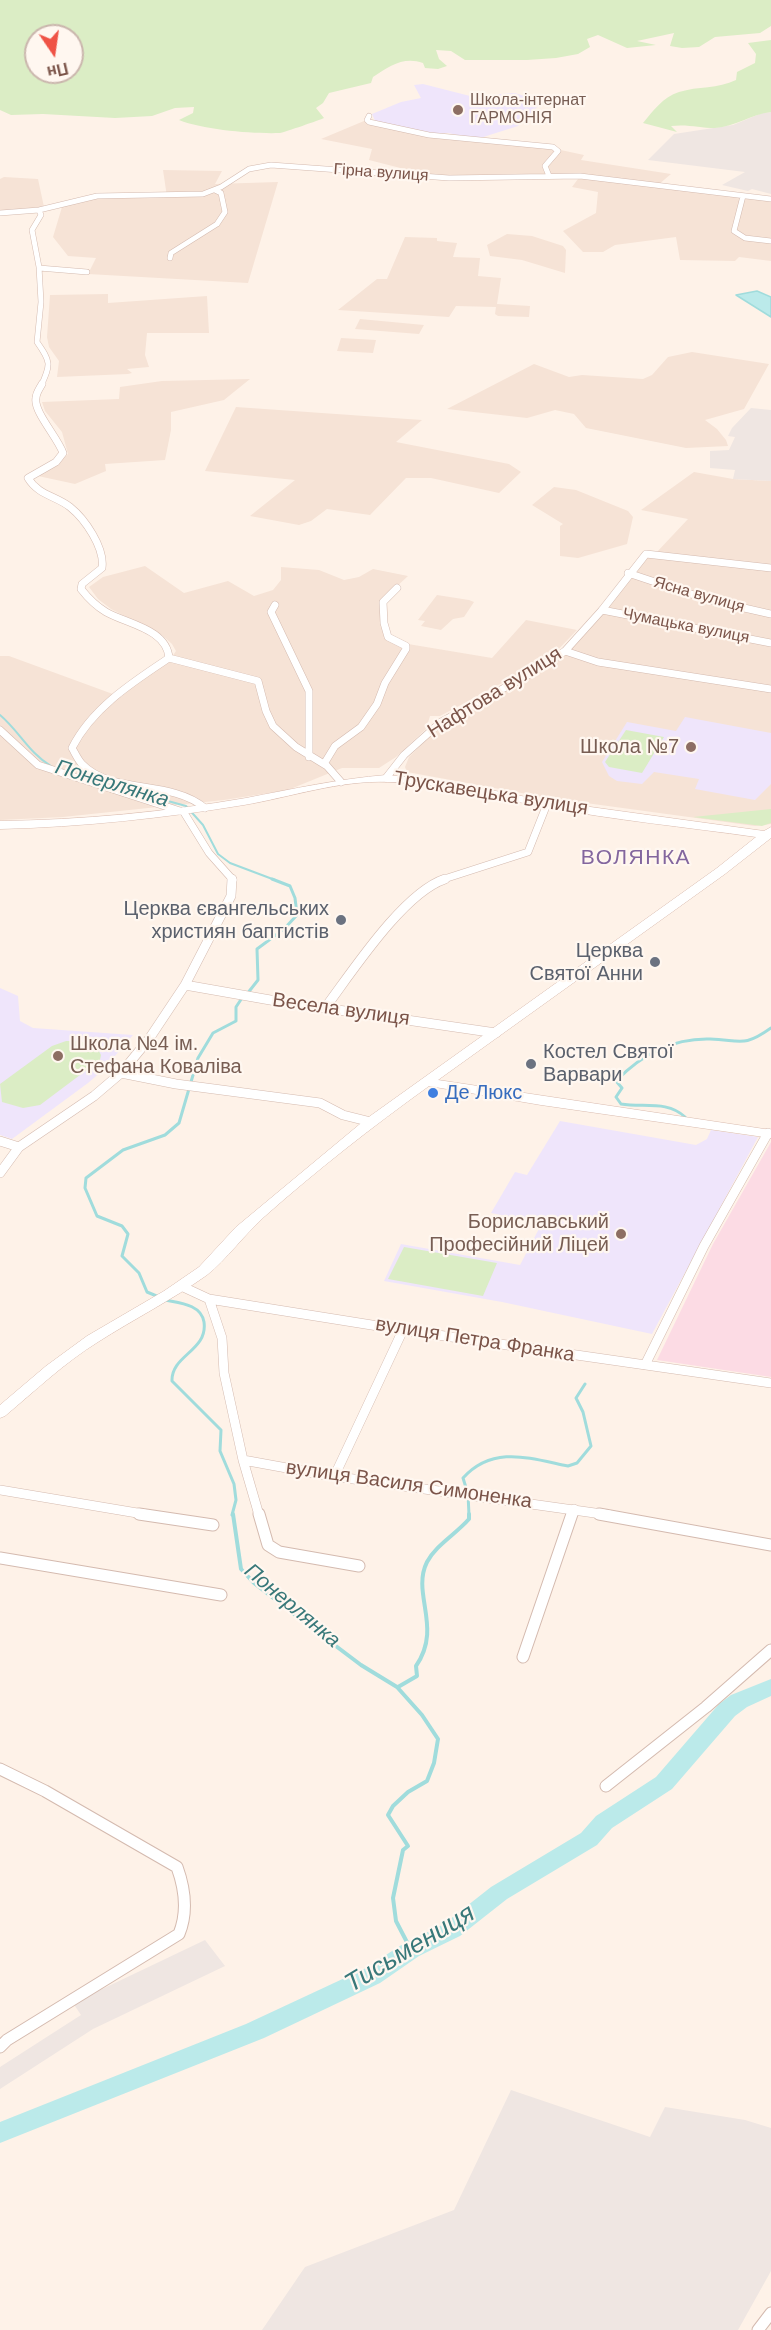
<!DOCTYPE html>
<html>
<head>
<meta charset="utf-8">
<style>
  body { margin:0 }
  #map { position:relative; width:771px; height:2330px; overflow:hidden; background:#fef2e8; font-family:Helvetica,sans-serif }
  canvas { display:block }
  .north { position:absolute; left:24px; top:24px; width:60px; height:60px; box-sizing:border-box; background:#fff7f0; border:2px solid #cab6ad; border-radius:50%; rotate:167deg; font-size:16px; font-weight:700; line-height:24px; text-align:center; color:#7b5449 }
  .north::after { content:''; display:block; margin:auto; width:21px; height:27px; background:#ef5346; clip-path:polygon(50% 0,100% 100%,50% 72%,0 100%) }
</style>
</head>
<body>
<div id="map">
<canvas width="771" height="2330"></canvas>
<div class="north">Пн</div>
</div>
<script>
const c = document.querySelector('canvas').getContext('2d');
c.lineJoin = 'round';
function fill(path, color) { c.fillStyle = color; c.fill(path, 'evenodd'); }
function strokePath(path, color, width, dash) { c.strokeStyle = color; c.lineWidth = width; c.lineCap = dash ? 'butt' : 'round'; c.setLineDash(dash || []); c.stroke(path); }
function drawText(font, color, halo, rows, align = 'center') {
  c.font = font + ' Helvetica,sans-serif'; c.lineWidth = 4.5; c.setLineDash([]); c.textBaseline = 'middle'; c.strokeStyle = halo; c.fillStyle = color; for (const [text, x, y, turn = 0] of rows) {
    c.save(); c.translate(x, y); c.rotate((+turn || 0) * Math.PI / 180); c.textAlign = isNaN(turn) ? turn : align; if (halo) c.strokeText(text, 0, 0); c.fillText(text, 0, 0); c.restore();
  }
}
const residential = new Path2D(`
  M 364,121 L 424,135 L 542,146 L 584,155 L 581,160 L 671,174 L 658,185 L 771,200 L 771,261 L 739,257 L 735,261 L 680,260 L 676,237 L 615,245 L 603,252 L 583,252 L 563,231 L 596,213 L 598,192 L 572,187 L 581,175 L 450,176 L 415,174 L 416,172 L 369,160 L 372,149 L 321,139 Z
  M 163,170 L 222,171 L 215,184 L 278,182 L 248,283 L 88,274 L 96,258 L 68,256 L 53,237 L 62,207 L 91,198 L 167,197 Z
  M 4,177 L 38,179 L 44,207 L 0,211 L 0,179 Z
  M 507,234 L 532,236 L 563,246 L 566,250 L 565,273 L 522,260 L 490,256 L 487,245 Z
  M 405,237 L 437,238 L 437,241 L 457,243 L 453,257 L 480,258 L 478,276 L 501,278 L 497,304 L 530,306 L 529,317 L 498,316 L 495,314 L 496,307 L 456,306 L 449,317 L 338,310 L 377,279 L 387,279 Z
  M 108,294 L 108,303 L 207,296 L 209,333 L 147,333 L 145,355 L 149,367 L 127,369 L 132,373 L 128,374 L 57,377 L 59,361 L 49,347 L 47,337 L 50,295 Z
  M 360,319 L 424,325 L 419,334 L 355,329 Z
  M 341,338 L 376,340 L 373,353 L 337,351 Z
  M 692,352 L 769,364 L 744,409 L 705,420 L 717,429 L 726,440 L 728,446 L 686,448 L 586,428 L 574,414 L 555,410 L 527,418 L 447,409 L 534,364 L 569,377 L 582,375 L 643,379 L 652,375 L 668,357 Z
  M 250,379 L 224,400 L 171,412 L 171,430 L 165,460 L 105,464 L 106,471 L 75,484 L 38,476 L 38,471 L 55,465 L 68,454 L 62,432 L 45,411 L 42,402 L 119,399 L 120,387 L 162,381 Z
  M 236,407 L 422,420 L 396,442 L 509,464 L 521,472 L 499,493 L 431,478 L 406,478 L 370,515 L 327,509 L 311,521 L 299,525 L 250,516 L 295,480 L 205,471 Z
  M 694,472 L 733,479 L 771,481 L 771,824 L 755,826 L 549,798 L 407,772 L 405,767 L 409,757 L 442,724 L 557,661 L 571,649 L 647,555 L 656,553 L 688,519 L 641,510 Z
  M 554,487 L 576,490 L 628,511 L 633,517 L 627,544 L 578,558 L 560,556 L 560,526 L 563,524 L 532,505 Z
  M 145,566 L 184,593 L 228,581 L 254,596 L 273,590 L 281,580 L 281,567 L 319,570 L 344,580 L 359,577 L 373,569 L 408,576 L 380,602 L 390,641 L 492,658 L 526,620 L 577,630 L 551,657 L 440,716 L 430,716 L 426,729 L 396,757 L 379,768 L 342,768 L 288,790 L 224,800 L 63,817 L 0,820 L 0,656 L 9,656 L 121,697 L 138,682 L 169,661 L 176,651 L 172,644 L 162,635 L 111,609 L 98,599 L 89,587 L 103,577 Z
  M 437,595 L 469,600 L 474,602 L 464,617 L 453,619 L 441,630 L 421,626 L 425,621 L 418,620 Z`);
const industrial = new Path2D(`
  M 771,112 L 771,194 L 752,189 L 748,191 L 722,185 L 745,172 L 648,160 L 674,134 L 733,125 L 762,113 Z
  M 751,408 L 771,410 L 771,481 L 733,479 L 735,470 L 710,468 L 710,451 L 729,450 L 735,437 L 728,436 L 732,428 Z
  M 205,1940 L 225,1966 L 93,2029 L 0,2089 L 0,2067 L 81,2015 L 73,2003 Z
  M 511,2090 L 650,2137 L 665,2107 L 745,2120 L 771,2128 L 771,2271 L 738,2330 L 262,2330 L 305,2267 L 454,2210 Z`);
const education = new Path2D(`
  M 423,84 L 470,96 L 515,93 L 542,102 L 518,126 L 477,139 L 448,133 L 435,134 L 375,121 L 372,114 L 401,102 L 421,98 L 414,85 Z
  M 685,717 L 771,733 L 771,784 L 755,800 L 695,789 L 699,779 L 654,772 L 642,784 L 617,781 L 609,776 L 602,762 L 627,722 L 676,731 Z
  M 0,988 L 18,996 L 20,1021 L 33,1028 L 133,1035 L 102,1071 L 88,1083 L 12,1139 L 0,1135 Z
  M 560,1121 L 696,1145 L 707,1139 L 711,1130 L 758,1137 L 652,1334 L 502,1302 L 384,1281 L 401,1244 L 520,1265 L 542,1223 L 491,1213 L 515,1172 L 527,1175 Z`);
const medical = new Path2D(`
  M 771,1142 L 771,1377 L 657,1360 L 713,1244 Z`);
const green = new Path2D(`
  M 0,0 L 771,0 L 771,26 L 760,33 L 715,37 L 699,47 L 682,48 L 670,46 L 674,33 L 637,41 L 656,45 L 627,48 L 598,35 L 587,39 L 590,47 L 578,54 L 556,58 L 527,60 L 465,60 L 451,51 L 436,50 L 439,59 L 447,66 L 438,69 L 425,68 L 423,63 C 404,56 389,66 373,77 L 371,83 L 329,93 L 323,103 L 316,108 L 324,118 C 320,120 285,132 280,133 C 253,134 204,130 179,120 L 193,113 L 194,107 L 175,108 L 152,116 L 115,118 L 43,114 L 11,115 L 0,110 ZM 36,36 L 72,36 L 72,72 L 36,72 Z
  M 771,40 L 771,112 C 751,114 735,127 715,128 C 700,128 688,124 671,126 L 677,132 L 643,123 C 653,111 663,97 679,92 C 698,86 718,89 736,80 L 737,72 L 755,63 L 756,54 L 748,43 Z
  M 626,730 L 664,737 L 642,773 L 609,767 L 605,762 Z
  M 771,809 L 771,823 L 762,826 L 693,817 Z
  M 66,1041 C 79,1041 95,1041 101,1055 L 100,1060 L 40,1105 L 23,1108 L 2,1102 L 0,1084 L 52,1046 Z
  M 404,1247 L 497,1263 L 483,1296 L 388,1279 Z`);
const water = new Path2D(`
  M 757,291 L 771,297 L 771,317 L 736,295 Z`);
const streamFar2 = new Path2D(`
  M 0,715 C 19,731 29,753 51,766
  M 117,787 L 186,806 L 203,825 L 218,854 L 230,863 L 275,880`);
const streamFar1 = new Path2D(`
  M 247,994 L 258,980 L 257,949 L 284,929 L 297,915 L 295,898 L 290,886 L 272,879
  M 685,1117 C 667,1100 643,1108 621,1104 L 616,1097 L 622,1088 L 616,1081 C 641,1055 673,1038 710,1039 C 741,1040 743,1048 771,1028
  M 159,1297 L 147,1292 L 139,1273 L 122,1256 L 128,1234 L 122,1226 L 97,1216 L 85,1188 L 86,1178 L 123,1150 L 165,1135 L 179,1123 L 198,1058 L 213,1033 L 236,1021 L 236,1007 L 242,998
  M 165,1300 C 179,1303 201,1304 204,1322 C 208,1351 171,1355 172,1381 L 221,1430 L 220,1451 L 234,1484 L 236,1500 L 232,1515
  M 469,1515 L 468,1494 L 463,1478 C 493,1445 529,1458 568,1466 L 577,1463 L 591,1446 L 583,1412 L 576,1398 L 585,1384`);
const stream = new Path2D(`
  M 233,1514 L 241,1569 L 254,1583 L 312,1628 L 361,1665 L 397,1687 L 422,1715 L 438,1739 L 434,1763 L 427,1781 L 408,1792 L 393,1806 L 388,1815 L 408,1846 L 403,1850 L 393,1898 L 396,1921 L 411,1950
  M 398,1687 L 417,1676 L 416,1666 C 443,1627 411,1594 427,1562 C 436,1545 456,1534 469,1519 L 469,1514`);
const river = new Path2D(`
  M 771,1679 L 771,1696 L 747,1707 L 735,1716 L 672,1789 L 612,1828 L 597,1845 L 507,1899 L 460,1936 L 419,1956 L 380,1983 L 264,2038 L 0,2143 L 0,2122 L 246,2024 L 364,1969 L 403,1944 L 444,1924 L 491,1887 L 581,1833 L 596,1816 L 656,1777 L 719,1704 L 731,1695 Z`);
const streetFar3 = new Path2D(`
  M 369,116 L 367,120 L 369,122 L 429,135 L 553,147 L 558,151 L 545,166 L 549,176
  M 743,196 L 734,231 L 745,238 L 771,241
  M 39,210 L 41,215 L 32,230 L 39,267 L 41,302 L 37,342 C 51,362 51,364 41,386
  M 0,213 L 39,210 L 97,196 L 203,194 L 221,187 L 249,169 L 271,165 L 449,178 L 580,176 L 771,199
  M 170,258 L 171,253 L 217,224 L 225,212 L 221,193 L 215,190
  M 39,268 L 87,272`);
const streetFar2 = new Path2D(`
  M 42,384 C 40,388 36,393 36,398 C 33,411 58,438 63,453 L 56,462 L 28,478 C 38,495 56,496 70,507 C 85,519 105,548 102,568 L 82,584 L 81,589 C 88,598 96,606 106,612 C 127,624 167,629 169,658
  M 628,573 L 709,600 L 771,614
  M 275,605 L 271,612 L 309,691 L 309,757
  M 602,610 L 771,643
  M 565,651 L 598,662 L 771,689
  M 169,658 C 133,682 92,708 72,748 C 75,753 78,760 82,764 C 112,795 170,779 205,808
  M 169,658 L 258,681 L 266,711 L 273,726 L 296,747 L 327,766 L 341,782
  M 0,730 L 38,765 L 180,811
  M 324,764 L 335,746 L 361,727 L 377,704 L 385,683 L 406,649 L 406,646 L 388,637 L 384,623 L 383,602 L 397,588
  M 386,778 L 404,755 L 441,722 L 532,673 L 565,651 L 602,610 L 646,554 L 771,568
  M 183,811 L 209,853 L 233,880
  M 441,880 L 528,852 L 547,804`);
const streetFar1 = new Path2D(`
  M 185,985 L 276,1001 L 496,1033
  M 325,1008 C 352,972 403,893 445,879
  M 121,1073 L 176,1084 L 320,1103 L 343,1115 L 371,1122
  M 0,1141 L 19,1147
  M 0,1173 L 19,1147 L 94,1096 L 121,1073 L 149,1039 L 185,985 L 231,896 L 232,879
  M 181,1286 L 209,1299 L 403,1330 L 771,1383
  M 209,1299 L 222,1338 L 224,1373 L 243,1460 L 259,1515
  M 645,1365 L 704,1246 L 768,1133
  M 243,1460 L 325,1475 L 609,1515
  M 334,1477 L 403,1330
  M 0,1490 L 149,1515
  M 572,1515 L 574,1509`);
const street = new Path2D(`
  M 139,1514 L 213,1525
  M 259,1514 L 268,1545 L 279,1552 L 359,1566
  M 599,1514 L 771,1545
  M 0,1558 L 221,1595
  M 523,1657 L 572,1514
  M 0,1769 L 45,1791 L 177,1867 C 185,1889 188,1912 179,1934 L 7,2040 L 0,2047
  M 606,1786 L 706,1707 L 771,1650
  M 758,2330 L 771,2313`);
const secondary = new Path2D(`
  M 386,775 L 439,780 L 547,801 L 764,831 L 771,827 L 771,838 L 725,874 L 438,1080 L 771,1130 L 771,1138 L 541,1105 L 429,1086 C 372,1127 317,1170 264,1217 C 245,1234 226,1260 207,1275 C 172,1300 134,1319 98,1342 C 64,1363 35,1391 5,1416 L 0,1418 L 0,1405 L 46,1366 L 87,1336 L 164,1291 L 199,1267 L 236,1227 L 366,1119 L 717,868 L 756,837 C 686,827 614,820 545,807 C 493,798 441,783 388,782 C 340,780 291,797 244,805 C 164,818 82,827 0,829 L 0,821 C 82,820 165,812 246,798 C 293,789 338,779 386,775 Z`);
const markers = [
  [458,110,6,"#8d6e63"],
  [691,747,6,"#8d6e63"],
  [341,920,6,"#6b7280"],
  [655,962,6,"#6b7280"],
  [58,1056,6,"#8d6e63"],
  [531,1064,6,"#6b7280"],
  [433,1093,6,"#3f7fe0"],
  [621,1234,6,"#8d6e63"]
];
const farEducationnames = [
  ["Школа-інтернат",470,101],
  ["ГАРМОНІЯ",470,119]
];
const farStreetnames = [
  ["Гірна вулиця",381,173,4],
  ["Ясна вулиця",699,595,16],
  ["Чумацька вулиця",686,626,11]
];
const streetNames = [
  ["Нафтова вулиця",495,693,-32],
  ["Трускавецька вулиця",491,794,9],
  ["Весела вулиця",341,1010,8],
  ["вулиця Петра Франка",475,1340,9],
  ["вулиця Василя Симоненка",409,1485,8]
];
const educationNames = [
  ["Школа №7",679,747],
  ["Школа №4 ім.",70,1044,"left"],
  ["Стефана Коваліва",70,1067,"left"],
  ["Бориславський",609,1222],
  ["Професійний Ліцей",609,1245]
];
const worshipNames = [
  ["Церква євангельських",329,909],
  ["християн баптистів",329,932],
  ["Церква",643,951],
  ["Святої Анни",643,974],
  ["Костел Святої",543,1052,"left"],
  ["Варвари",543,1075,"left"]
];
const shopNames = [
  ["Де Люкс",445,1093]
];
const waterNames = [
  ["Понерлянка",112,784,17],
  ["Понерлянка",292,1606,40]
];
const neighbourhoodNames = [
  ["ВОЛЯНКА",636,858]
];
const nearWaternames = [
  ["Тисьмениця",410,1949,-31]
];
fill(residential, '#f6e3d6');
fill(industrial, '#efe6e2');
fill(education, '#efe5fb');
fill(medical, '#fcdbe4');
fill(green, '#dbedc5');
fill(water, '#bbeaea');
strokePath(water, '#a0dcdc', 1.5);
strokePath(streamFar2, '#a0dcdc', 2);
strokePath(streamFar1, '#a0dcdc', 3);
strokePath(stream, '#a0dcdc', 4);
fill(river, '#bbeaea');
strokePath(streetFar3, '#d4baaf', 6);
strokePath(streetFar2, '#d4baaf', 8);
strokePath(streetFar1, '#d4baaf', 10);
strokePath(street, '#d4baaf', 13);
strokePath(secondary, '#d9bbaf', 1);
strokePath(streetFar3, '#fff', 5);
strokePath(streetFar2, '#fff', 7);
strokePath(streetFar1, '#fff', 9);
strokePath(street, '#fff', 11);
fill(secondary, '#fff');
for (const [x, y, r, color] of markers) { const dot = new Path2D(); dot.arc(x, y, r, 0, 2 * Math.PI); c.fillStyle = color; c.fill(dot); strokePath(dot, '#fff7f0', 2); }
drawText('16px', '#785e54', '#fff7f0', farEducationnames, 'left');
drawText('16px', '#7b5449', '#fff7f0', farStreetnames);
drawText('20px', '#7b5449', '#fff7f0', streetNames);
drawText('20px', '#785e54', '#fff7f0', educationNames, 'right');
drawText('20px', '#5b616d', '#fff7f0', worshipNames, 'right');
drawText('20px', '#366cbe', '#fff7f0', shopNames, 'left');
drawText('italic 21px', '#387879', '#fff7f0', waterNames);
c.letterSpacing = '1.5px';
drawText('21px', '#83669e', '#fff7f0', neighbourhoodNames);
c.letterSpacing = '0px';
drawText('italic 26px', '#387879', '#fff7f0', nearWaternames);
</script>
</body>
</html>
